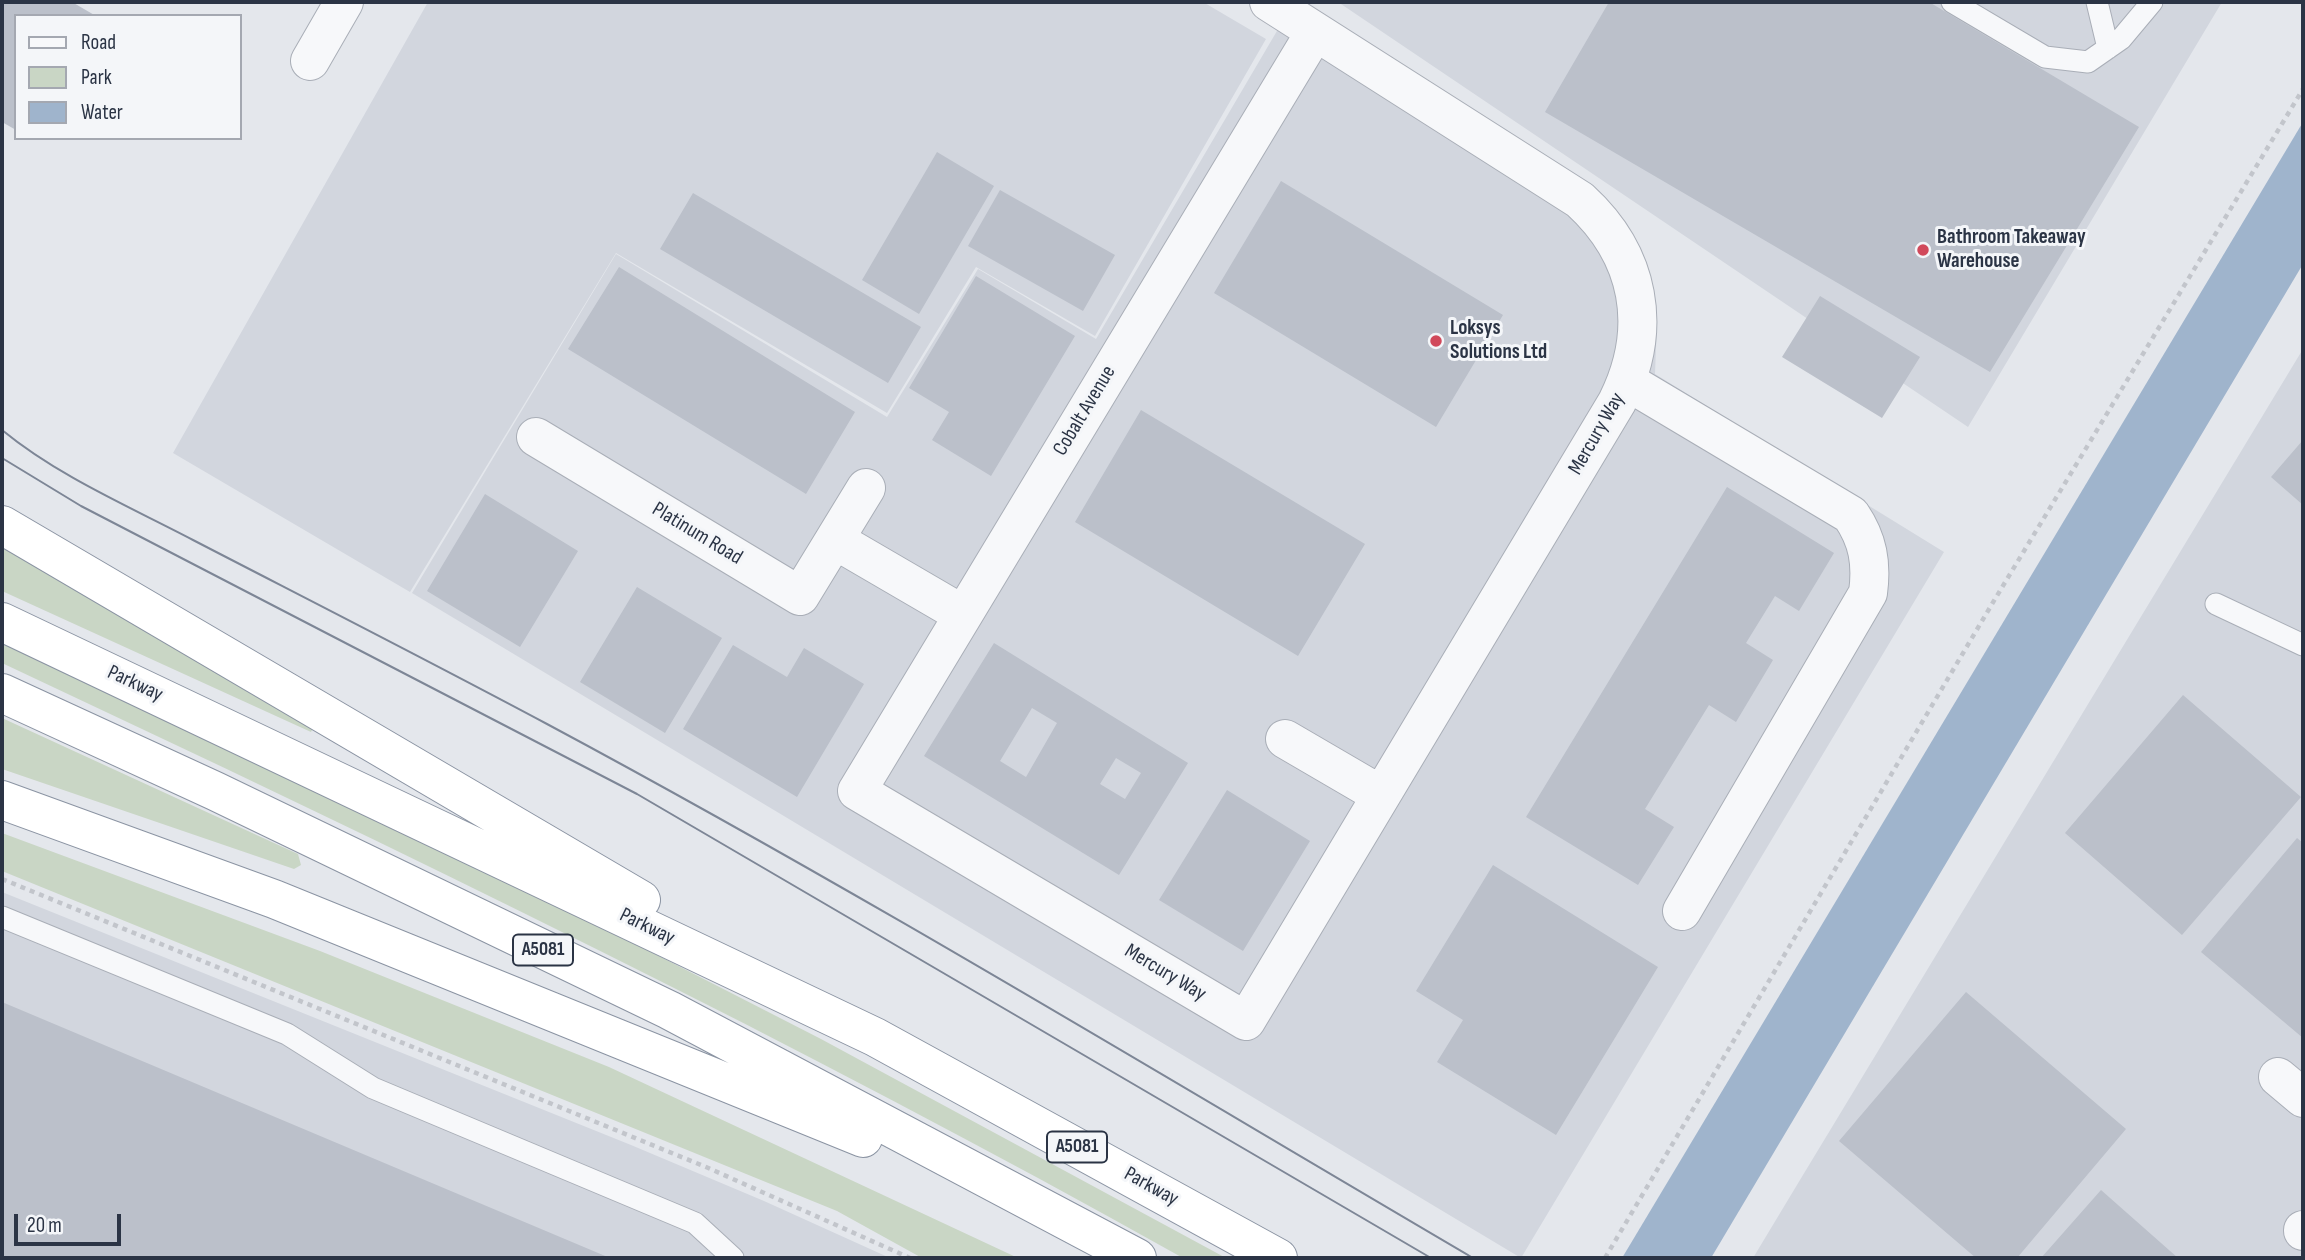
<!DOCTYPE html>
<html>
<head>
<meta charset="utf-8">
<style>
  body { margin:0 }
  #map { position:relative; width:2305px; height:1260px; overflow:hidden; background:#e4e7ec; font-family:"Sofia Sans Condensed",sans-serif }
  canvas { display:block }
  .frame { position:absolute; inset:0; border:4px solid #2b3445; pointer-events:none }
  .legend { position:absolute; left:14px; top:14px; width:228px; height:126px; box-sizing:border-box; background:#f4f6f9; border:2px solid #a4a8b1; margin:0; padding:9px 12px; list-style:none; font-size:21px; color:#2b3445 }
  .legend li { display:flex; align-items:center; gap:14px; height:35px }
  .legend b { width:35px; border:2px solid #a4a8b1 }
  .scale { position:absolute; left:14px; top:1214px; width:107px; height:32px; box-sizing:border-box; border:4px solid #2b3445; border-top:0; padding-left:9px; font-size:21px; line-height:24px; white-space:nowrap; color:#2b3445; -webkit-text-stroke:5px #f4f6f9; paint-order:stroke }
</style>
</head>
<body>
<div id="map">
<canvas width="2305" height="1260"></canvas>
<div class="frame"></div>
<ul class="legend">
<li><b style="height:9px;background:#f7f8fa"></b>Road</li>
<li><b style="height:19px;background:#c9d6c5"></b>Park</li>
<li><b style="height:19px;background:#9fb4cc"></b>Water</li>
</ul>
<div class="scale">20 m</div>
</div>
<script>
const c = document.querySelector('canvas').getContext('2d');
c.lineJoin = 'round';
function fill(path, color) { c.fillStyle = color; c.fill(path, 'evenodd'); }
function strokePath(path, color, width, dash) { c.strokeStyle = color; c.lineWidth = width; c.lineCap = dash ? 'butt' : 'round'; c.setLineDash(dash || []); c.stroke(path); }
function drawText(font, color, halo, rows, align = 'center') {
  c.font = font + ' "Sofia Sans Condensed",sans-serif'; c.lineWidth = 6; c.setLineDash([]); c.textBaseline = 'middle'; c.strokeStyle = halo; c.fillStyle = color; for (const [text, x, y, turn = 0] of rows) {
    c.save(); c.translate(x, y); c.rotate((+turn || 0) * Math.PI / 180); c.textAlign = isNaN(turn) ? turn : align; if (halo) c.strokeText(text, 0, 0); c.fillText(text, 0, 0); c.restore();
  }
}
const built = new Path2D(`
  M 428,2 L 1203,2 L 1266,39 L 1095,336 L 976,267 L 887,413 L 616,253 L 410,592 L 173,453 Z
  M 1294,2 L 1597,192 L 1657,321 L 1655,374 L 1944,552 L 1521,1258 L 412,593 L 616,254 L 887,417 L 978,269 L 1096,339 Z
  M 1338,2 L 2222,2 L 1968,427 Z
  M 2303,349 L 2303,1258 L 1753,1258 L 1806,1170 Z
  M 2,892 L 631,1145 L 764,1201 L 890,1258 L 2,1258 Z`);
const green = new Path2D(`
  M 2,546 L 317,720 L 311,732 L 2,591 Z
  M 2,642 L 530,890 L 821,1039 L 1226,1258 L 1183,1258 C 798,1042 401,850 2,663 Z
  M 2,718 L 298,854 L 301,865 L 294,869 L 2,769 Z
  M 2,833 L 320,951 L 609,1067 L 1018,1258 L 922,1258 L 837,1211 L 2,871 Z`);
const water = new Path2D(`
  M 2303,122 L 2303,264 L 1711,1258 L 1622,1258 Z`);
const building = new Path2D(`
  M 2,2 L 72,2 L 96,16 L 16,16 L 16,130 L 2,122 Z
  M 1609,2 L 1929,2 L 2139,127 L 1990,372 L 1545,112 Z
  M 937,152 L 994,186 L 919,314 L 862,280 Z
  M 1281,181 L 1503,315 L 1436,427 L 1214,293 Z
  M 1000,190 L 1115,255 L 1083,311 L 968,246 Z
  M 693,193 L 921,327 L 888,383 L 660,249 Z
  M 619,267 L 855,412 L 806,494 L 568,349 Z
  M 976,276 L 1075,336 L 991,476 L 932,440 L 949,412 L 909,388 Z
  M 1820,296 L 1920,357 L 1882,418 L 1782,357 Z
  M 1141,410 L 1365,544 L 1298,656 L 1075,522 Z
  M 2303,440 L 2303,505 L 2271,477 Z
  M 1727,487 L 1834,553 L 1799,611 L 1775,596 L 1746,643 L 1773,660 L 1736,722 L 1709,705 L 1645,809 L 1674,827 L 1638,885 L 1526,817 Z
  M 485,494 L 578,551 L 520,647 L 427,591 Z
  M 637,587 L 722,638 L 665,733 L 580,682 Z
  M 994,643 L 1188,763 L 1119,875 L 924,756 ZM 1032,708 L 1057,723 L 1026,777 L 1000,761 ZM 1116,758 L 1141,773 L 1125,799 L 1100,784 Z
  M 733,645 L 787,677 L 804,648 L 864,684 L 797,797 L 683,729 Z
  M 2183,695 L 2301,797 L 2182,935 L 2065,833 Z
  M 1227,790 L 1310,841 L 1243,951 L 1159,900 Z
  M 2297,838 L 2303,843 L 2303,1038 L 2201,952 Z
  M 1493,865 L 1658,967 L 1556,1135 L 1437,1062 L 1463,1020 L 1416,991 Z
  M 1966,992 L 2126,1129 L 2017,1258 L 1976,1258 L 1839,1141 Z
  M 2,1002 L 610,1258 L 2,1258 Z
  M 2101,1190 L 2178,1258 L 2041,1258 Z`);
const path = new Path2D(`
  M 2,879 L 706,1167 L 910,1258
  M 1605,1258 L 1995,599 L 2303,89`);
const lane = new Path2D(`
  M 1952,2 L 2045,57 L 2088,62 L 2121,39 L 2152,2
  M 2097,2 L 2108,48
  M 2216,604 L 2303,645
  M 2,917 L 287,1034 L 373,1088 L 695,1223 L 733,1258`);
const street = new Path2D(`
  M 1269,2 L 1580,200 C 1640,255 1654,328 1617,402 L 1246,1021 L 857,791 L 1315,32
  M 310,61 L 344,2
  M 1628,382 L 1851,515 C 1868,540 1872,563 1868,593 L 1682,911
  M 536,437 L 800,596 L 866,488
  M 835,540 L 962,614
  M 1285,739 L 1381,795
  M 2278,1077 L 2303,1098
  M 2303,1231 L 2303,1230`);
const highway = new Path2D(`
  M 2,525 L 641,900
  M 2,622 L 875,1037 L 1278,1258
  M 2,693 L 215,791 L 669,1010 L 1137,1258
  M 2,800 L 274,899 L 863,1138`);
const tram = new Path2D(`
  M 2,430 C 58,476 128,506 193,540 C 311,601 429,661 547,724 C 861,892 1166,1078 1473,1258
  M 2,458 L 81,506 L 637,794 L 1431,1258`);
const markers = [
  [1923,250,7,"#d1495b"],
  [1436,341,7,"#d1495b"]
];
const shields = [
  [543,950,60],
  [1077,1147,60]
];
const shieldNames = [
  ["A5081",543,950],
  ["A5081",1077,1147]
];
const poiNames = [
  ["Bathroom Takeaway",1937,238],
  ["Warehouse",1937,262],
  ["Loksys",1450,329],
  ["Solutions Ltd",1450,353]
];
const streetNames = [
  ["Cobalt Avenue",1085,411,-59],
  ["Mercury Way",1597,434,-60],
  ["Platinum Road",697,534,31],
  ["Parkway",135,684,25],
  ["Parkway",647,927,26],
  ["Mercury Way",1165,973,31],
  ["Parkway",1151,1187,29]
];
fill(built, '#d2d6de');
fill(green, '#c9d6c5');
fill(water, '#9fb4cc');
fill(building, '#bbc0ca');
strokePath(lane, '#a9aeb7', 23);
strokePath(street, '#a9aeb7', 40);
strokePath(highway, '#8b94a3', 40);
strokePath(path, '#c2c5cb', 4.5, [5, 5]);
strokePath(lane, '#f7f8fa', 21);
strokePath(street, '#f7f8fa', 38);
strokePath(highway, '#fff', 38);
strokePath(tram, '#7d8696', 2);
for (const [x, y, r, color] of markers) { const dot = new Path2D(); dot.arc(x, y, r, 0, 2 * Math.PI); c.fillStyle = color; c.fill(dot); strokePath(dot, '#f4f6f9', 2.5); }
for (const [x, y, w] of shields) { const box = new Path2D(); box.roundRect(x - w / 2, y - 15.5, w, 31, 5); c.fillStyle = '#f4f6f9'; c.fill(box); strokePath(box, '#2b3445', 2); }
drawText('bold 19px', '#2b3445', null, shieldNames);
drawText('bold 21px', '#2b3445', '#f4f6f9', poiNames, 'left');
drawText('21px', '#2b3445', '#f4f6f9', streetNames);
</script>
</body>
</html>
